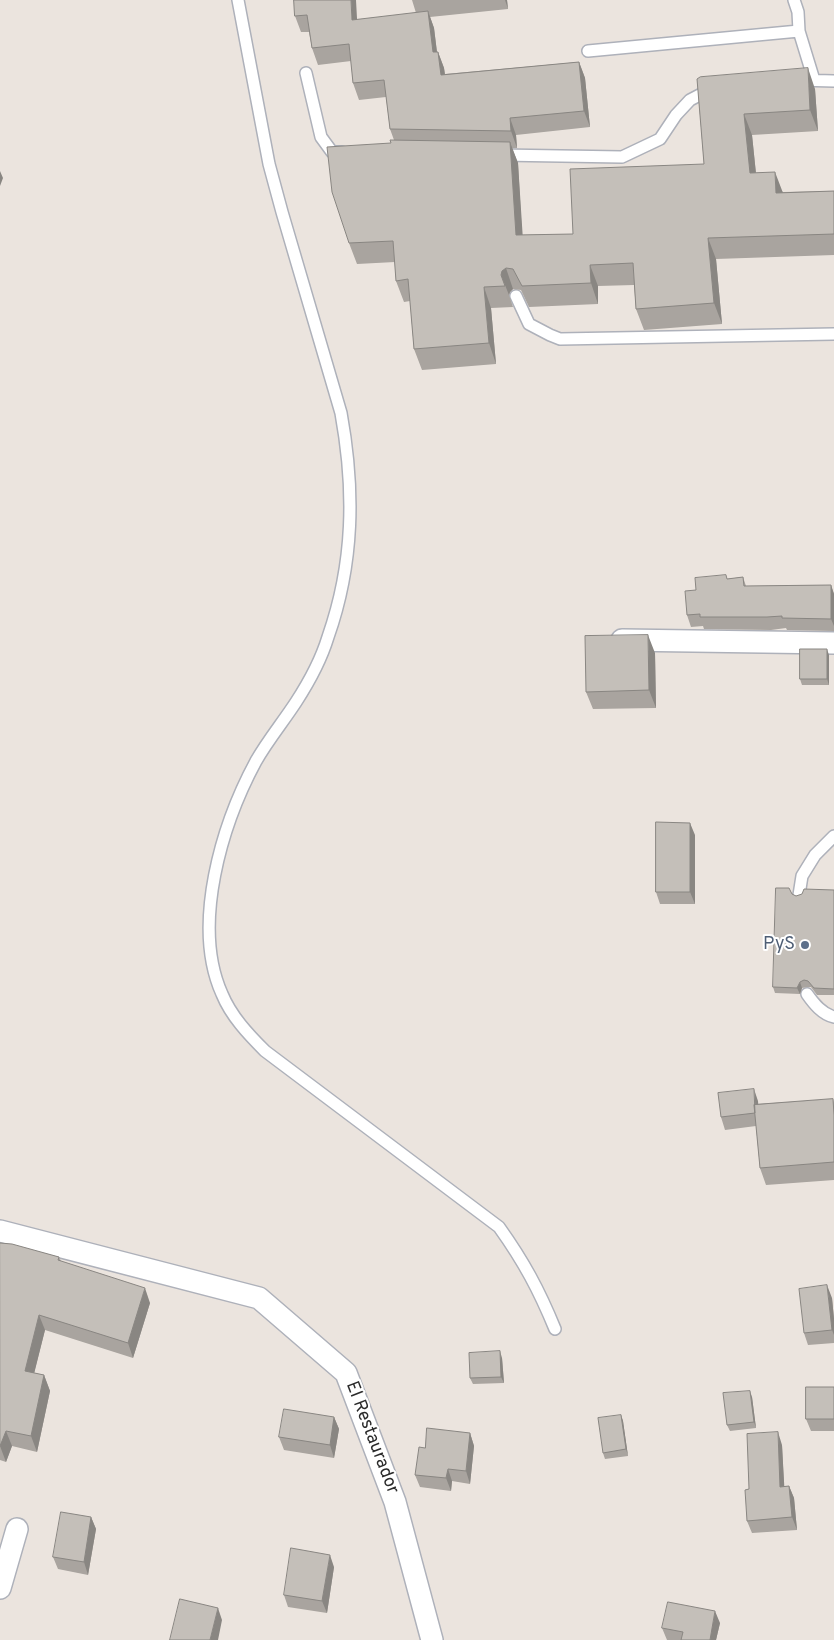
<!DOCTYPE html>
<html>
<head>
<meta charset="utf-8">
<style>
  body { margin:0 }
  canvas { display:block; background:#ebe4de }
</style>
</head>
<body>
<canvas width="834" height="1640"></canvas>
<script>
const c = document.querySelector('canvas').getContext('2d');
c.lineJoin = 'round';
function strokePath(path, color, width, dash) { c.strokeStyle = color; c.lineWidth = width; c.lineCap = dash ? 'butt' : 'round'; c.setLineDash(dash || []); c.stroke(path); }
function fill(path, color) { c.fillStyle = color; c.fill(path, 'evenodd'); }
function drawText(font, color, halo, rows, align = 'center') {
  c.font = font + ' Overpass,sans-serif'; c.lineWidth = 4; c.setLineDash([]); c.textBaseline = 'middle'; c.strokeStyle = halo; c.fillStyle = color; for (const [text, x, y, turn = 0] of rows) {
    c.save(); c.translate(x, y); c.rotate((+turn || 0) * Math.PI / 180); c.textAlign = isNaN(turn) ? turn : align; if (halo) c.strokeText(text, 0, 0); c.fillText(text, 0, 0); c.restore();
  }
}
const lane = new Path2D(`
  M 238,0 L 269,164 L 282,212 L 341,413 C 355,490 354,563 328,637 C 321,660 309,682 296,702 C 283,722 268,740 256,761 C 222,824 191,925 222,994 C 231,1016 248,1034 265,1051 L 499,1227 C 524,1262 539,1290 555,1329
  M 794,0 L 798,12 L 799,31
  M 588,51 L 799,31 L 814,80
  M 306,73 L 321,137 L 332,152 L 342,152
  M 798,80 L 834,81
  M 500,155 L 622,157 L 660,139 L 676,115 L 690,100 L 711,89
  M 516,296 L 529,324 L 550,335 L 560,339 L 834,334
  M 799,895 L 802,876 L 815,855 L 834,836
  M 807,994 C 814,1004 822,1014 834,1017`);
const street = new Path2D(`
  M 622,640 L 834,643
  M 0,1231 L 259,1298 L 346,1373 L 395,1502 L 432,1640
  M 0,1588 L 17,1529`);
const wall = new Path2D(`
  M 294,0 L 357,20 L 416,13 L 412,0 L 507,0 L 508,9 L 430,17 L 434,28 L 437,52 L 438,52 L 444,68 L 445,74 L 579,62 L 585,78 L 590,127 L 516,135 L 517,148 L 512,148 L 518,163 L 522,235 L 573,234 L 704,164 L 697,79 L 815,89 L 818,131 L 752,135 L 756,173 L 783,192 L 834,191 L 834,255 L 716,259 L 722,324 L 644,330 L 636,309 L 634,285 L 598,286 L 598,304 L 529,307 L 521,290 L 513,289 L 510,292 L 509,295 L 513,307 L 491,308 L 496,364 L 422,370 L 414,349 L 410,301 L 404,302 L 396,281 L 395,262 L 357,264 L 349,243 L 391,143 L 394,140 L 390,129 L 386,97 L 359,100 L 353,83 L 351,61 L 318,65 L 312,48 L 309,32 L 301,32 L 295,16 Z
  M 743,577 L 746,586 L 831,585 L 834,594 L 834,631 L 787,630 L 786,628 L 771,630 L 704,629 L 703,626 L 691,627 L 687,615 L 696,590 L 727,579 Z
  M 655,653 L 656,708 L 593,709 L 586,692 Z
  M 829,655 L 829,685 L 802,685 L 800,679 Z
  M 695,835 L 695,904 L 660,904 L 656,892 Z
  M 834,890 L 834,995 L 817,995 L 811,987 L 807,987 L 802,988 L 800,994 L 775,993 L 773,987 L 792,894 L 796,896 Z
  M 833,1099 L 834,1103 L 834,1180 L 766,1185 L 760,1168 L 756,1126 L 725,1130 L 721,1117 L 758,1101 L 758,1104 Z
  M 0,1243 L 59,1257 L 61,1261 L 150,1303 L 133,1358 L 45,1330 L 34,1373 L 44,1375 L 50,1391 L 37,1452 L 12,1446 L 6,1462 L 0,1460 Z
  M 832,1298 L 834,1319 L 834,1343 L 808,1345 L 804,1333 Z
  M 502,1358 L 504,1383 L 473,1384 L 470,1378 Z
  M 834,1387 L 834,1431 L 811,1431 L 806,1419 Z
  M 752,1397 L 756,1428 L 730,1431 L 727,1425 Z
  M 621,1415 L 623,1421 L 628,1456 L 605,1459 L 603,1453 Z
  M 334,1417 L 339,1429 L 334,1458 L 284,1450 L 279,1437 Z
  M 470,1433 L 474,1446 L 470,1484 L 452,1481 L 451,1491 L 420,1487 L 415,1475 L 425,1448 Z
  M 782,1445 L 784,1486 L 789,1486 L 794,1498 L 797,1530 L 752,1533 L 747,1521 L 749,1489 Z
  M 91,1517 L 96,1529 L 88,1575 L 58,1569 L 53,1557 Z
  M 334,1567 L 327,1613 L 288,1607 L 284,1595 Z
  M 720,1623 L 716,1640 L 667,1640 L 662,1628 Z`);
const shadedWall = new Path2D(`
  M 351,0 L 356,0 L 358,37 L 352,20 Z
  M 505,0 L 507,0 L 508,9 Z
  M 428,11 L 434,28 L 439,69 L 433,52 Z
  M 438,52 L 444,68 L 447,91 L 441,75 Z
  M 579,62 L 585,78 L 590,127 L 584,111 Z
  M 808,68 L 815,89 L 818,131 L 810,110 Z
  M 744,114 L 752,135 L 758,194 L 750,173 Z
  M 510,118 L 516,135 L 517,148 L 511,131 Z
  M 510,142 L 518,163 L 524,256 L 516,235 Z
  M 0,171 L 3,178 L 0,186 Z
  M 775,172 L 783,193 L 776,193 Z
  M 708,238 L 716,259 L 722,324 L 714,303 Z
  M 590,265 L 598,286 L 598,304 L 591,283 Z
  M 506,268 L 513,289 L 510,292 L 509,295 L 501,275 L 502,271 Z
  M 484,287 L 491,308 L 496,364 L 489,343 Z
  M 831,585 L 834,594 L 834,626 L 831,619 Z
  M 648,635 L 655,653 L 656,708 L 649,690 Z
  M 827,649 L 829,655 L 829,685 L 827,679 Z
  M 690,823 L 695,835 L 695,904 L 690,892 Z
  M 800,982 L 802,988 L 800,994 L 797,988 Z
  M 754,1089 L 758,1101 L 760,1126 L 756,1113 Z
  M 827,1285 L 832,1298 L 834,1319 L 834,1335 L 832,1330 Z
  M 145,1288 L 150,1303 L 133,1358 L 128,1343 Z
  M 39,1315 L 45,1330 L 31,1386 L 25,1371 Z
  M 500,1351 L 502,1358 L 504,1383 L 501,1377 Z
  M 44,1375 L 50,1391 L 37,1452 L 31,1436 Z
  M 750,1391 L 752,1397 L 756,1428 L 754,1422 Z
  M 621,1415 L 623,1421 L 628,1456 L 626,1449 Z
  M 334,1417 L 339,1429 L 334,1458 L 330,1445 Z
  M 6,1431 L 12,1446 L 6,1462 L 0,1446 Z
  M 778,1432 L 782,1445 L 785,1499 L 780,1487 Z
  M 470,1433 L 474,1446 L 470,1484 L 466,1471 Z
  M 448,1469 L 452,1481 L 451,1491 L 446,1478 Z
  M 789,1486 L 794,1498 L 797,1530 L 792,1517 Z
  M 91,1517 L 96,1529 L 88,1575 L 84,1562 Z
  M 330,1555 L 334,1567 L 327,1613 L 322,1601 Z
  M 218,1608 L 222,1620 L 218,1640 L 210,1640 Z
  M 715,1611 L 720,1623 L 716,1640 L 710,1640 Z`);
const building = new Path2D(`
  M 294,0 L 351,0 L 352,20 L 428,11 L 433,52 L 438,52 L 441,75 L 579,62 L 584,111 L 510,118 L 511,131 L 390,129 L 384,80 L 353,83 L 349,44 L 312,48 L 307,15 L 295,16 Z
  M 808,68 L 810,110 L 744,114 L 750,173 L 775,172 L 776,193 L 834,191 L 834,234 L 708,238 L 714,303 L 636,309 L 633,263 L 590,265 L 591,283 L 522,286 L 513,269 L 506,268 L 502,271 L 501,275 L 505,286 L 484,287 L 489,343 L 414,349 L 408,279 L 396,281 L 393,241 L 349,243 L 332,192 L 327,147 L 391,143 L 390,140 L 510,142 L 516,235 L 573,234 L 570,169 L 704,164 L 697,79 L 700,77 Z
  M 726,575 L 727,579 L 743,577 L 744,586 L 831,585 L 831,619 L 782,618 L 782,616 L 767,617 L 700,617 L 700,614 L 687,615 L 685,591 L 696,590 L 695,578 Z
  M 648,635 L 649,690 L 586,692 L 585,636 Z
  M 800,649 L 827,649 L 827,679 L 800,679 Z
  M 656,822 L 690,823 L 690,892 L 656,892 Z
  M 776,888 L 789,888 L 792,894 L 796,896 L 802,894 L 804,889 L 834,890 L 834,989 L 814,988 L 808,981 L 804,980 L 800,982 L 797,988 L 773,987 Z
  M 754,1089 L 755,1113 L 721,1117 L 718,1093 Z
  M 833,1099 L 834,1115 L 834,1162 L 760,1168 L 754,1105 Z
  M 0,1243 L 12,1244 L 59,1257 L 58,1260 L 145,1288 L 128,1343 L 39,1315 L 25,1371 L 44,1375 L 31,1436 L 6,1431 L 0,1446 Z
  M 827,1285 L 832,1330 L 804,1333 L 799,1289 Z
  M 500,1351 L 501,1377 L 470,1378 L 469,1353 Z
  M 806,1387 L 834,1387 L 834,1419 L 806,1419 Z
  M 750,1391 L 754,1422 L 727,1425 L 723,1393 Z
  M 284,1409 L 334,1417 L 330,1445 L 279,1437 Z
  M 621,1415 L 626,1449 L 603,1453 L 598,1418 Z
  M 427,1428 L 470,1433 L 466,1471 L 448,1469 L 446,1478 L 415,1475 L 419,1447 L 425,1448 Z
  M 778,1432 L 780,1487 L 789,1486 L 792,1517 L 747,1521 L 745,1490 L 749,1489 L 747,1434 Z
  M 61,1512 L 91,1517 L 84,1562 L 53,1557 Z
  M 291,1548 L 330,1555 L 322,1601 L 284,1595 Z
  M 180,1599 L 218,1608 L 210,1640 L 170,1640 Z
  M 668,1602 L 715,1611 L 710,1640 L 681,1640 L 683,1632 L 662,1628 Z`);
const markers = [
  [805,945,5,"#5c6f8a"]
];
const serviceNames = [
  ["PyS",795,945]
];
const streetNames = [
  ["El Restaurador",371,1438,69]
];
strokePath(lane, '#aeb1ba', 14);
strokePath(street, '#aeb1ba', 24);
strokePath(lane, '#fff', 11);
strokePath(street, '#fff', 21);
fill(wall, '#a9a49f');
fill(shadedWall, '#898682');
fill(building, '#c4bfb9');
strokePath(building, '#898682', 1);
for (const [x, y, r, color] of markers) { const dot = new Path2D(); dot.arc(x, y, r, 0, 2 * Math.PI); c.fillStyle = color; c.fill(dot); strokePath(dot, '#fff', 2); }
drawText('18px', '#4e5e75', '#fff', serviceNames, 'right');
drawText('18px', '#2b2b2b', '#fff', streetNames);
</script>
</body>
</html>
